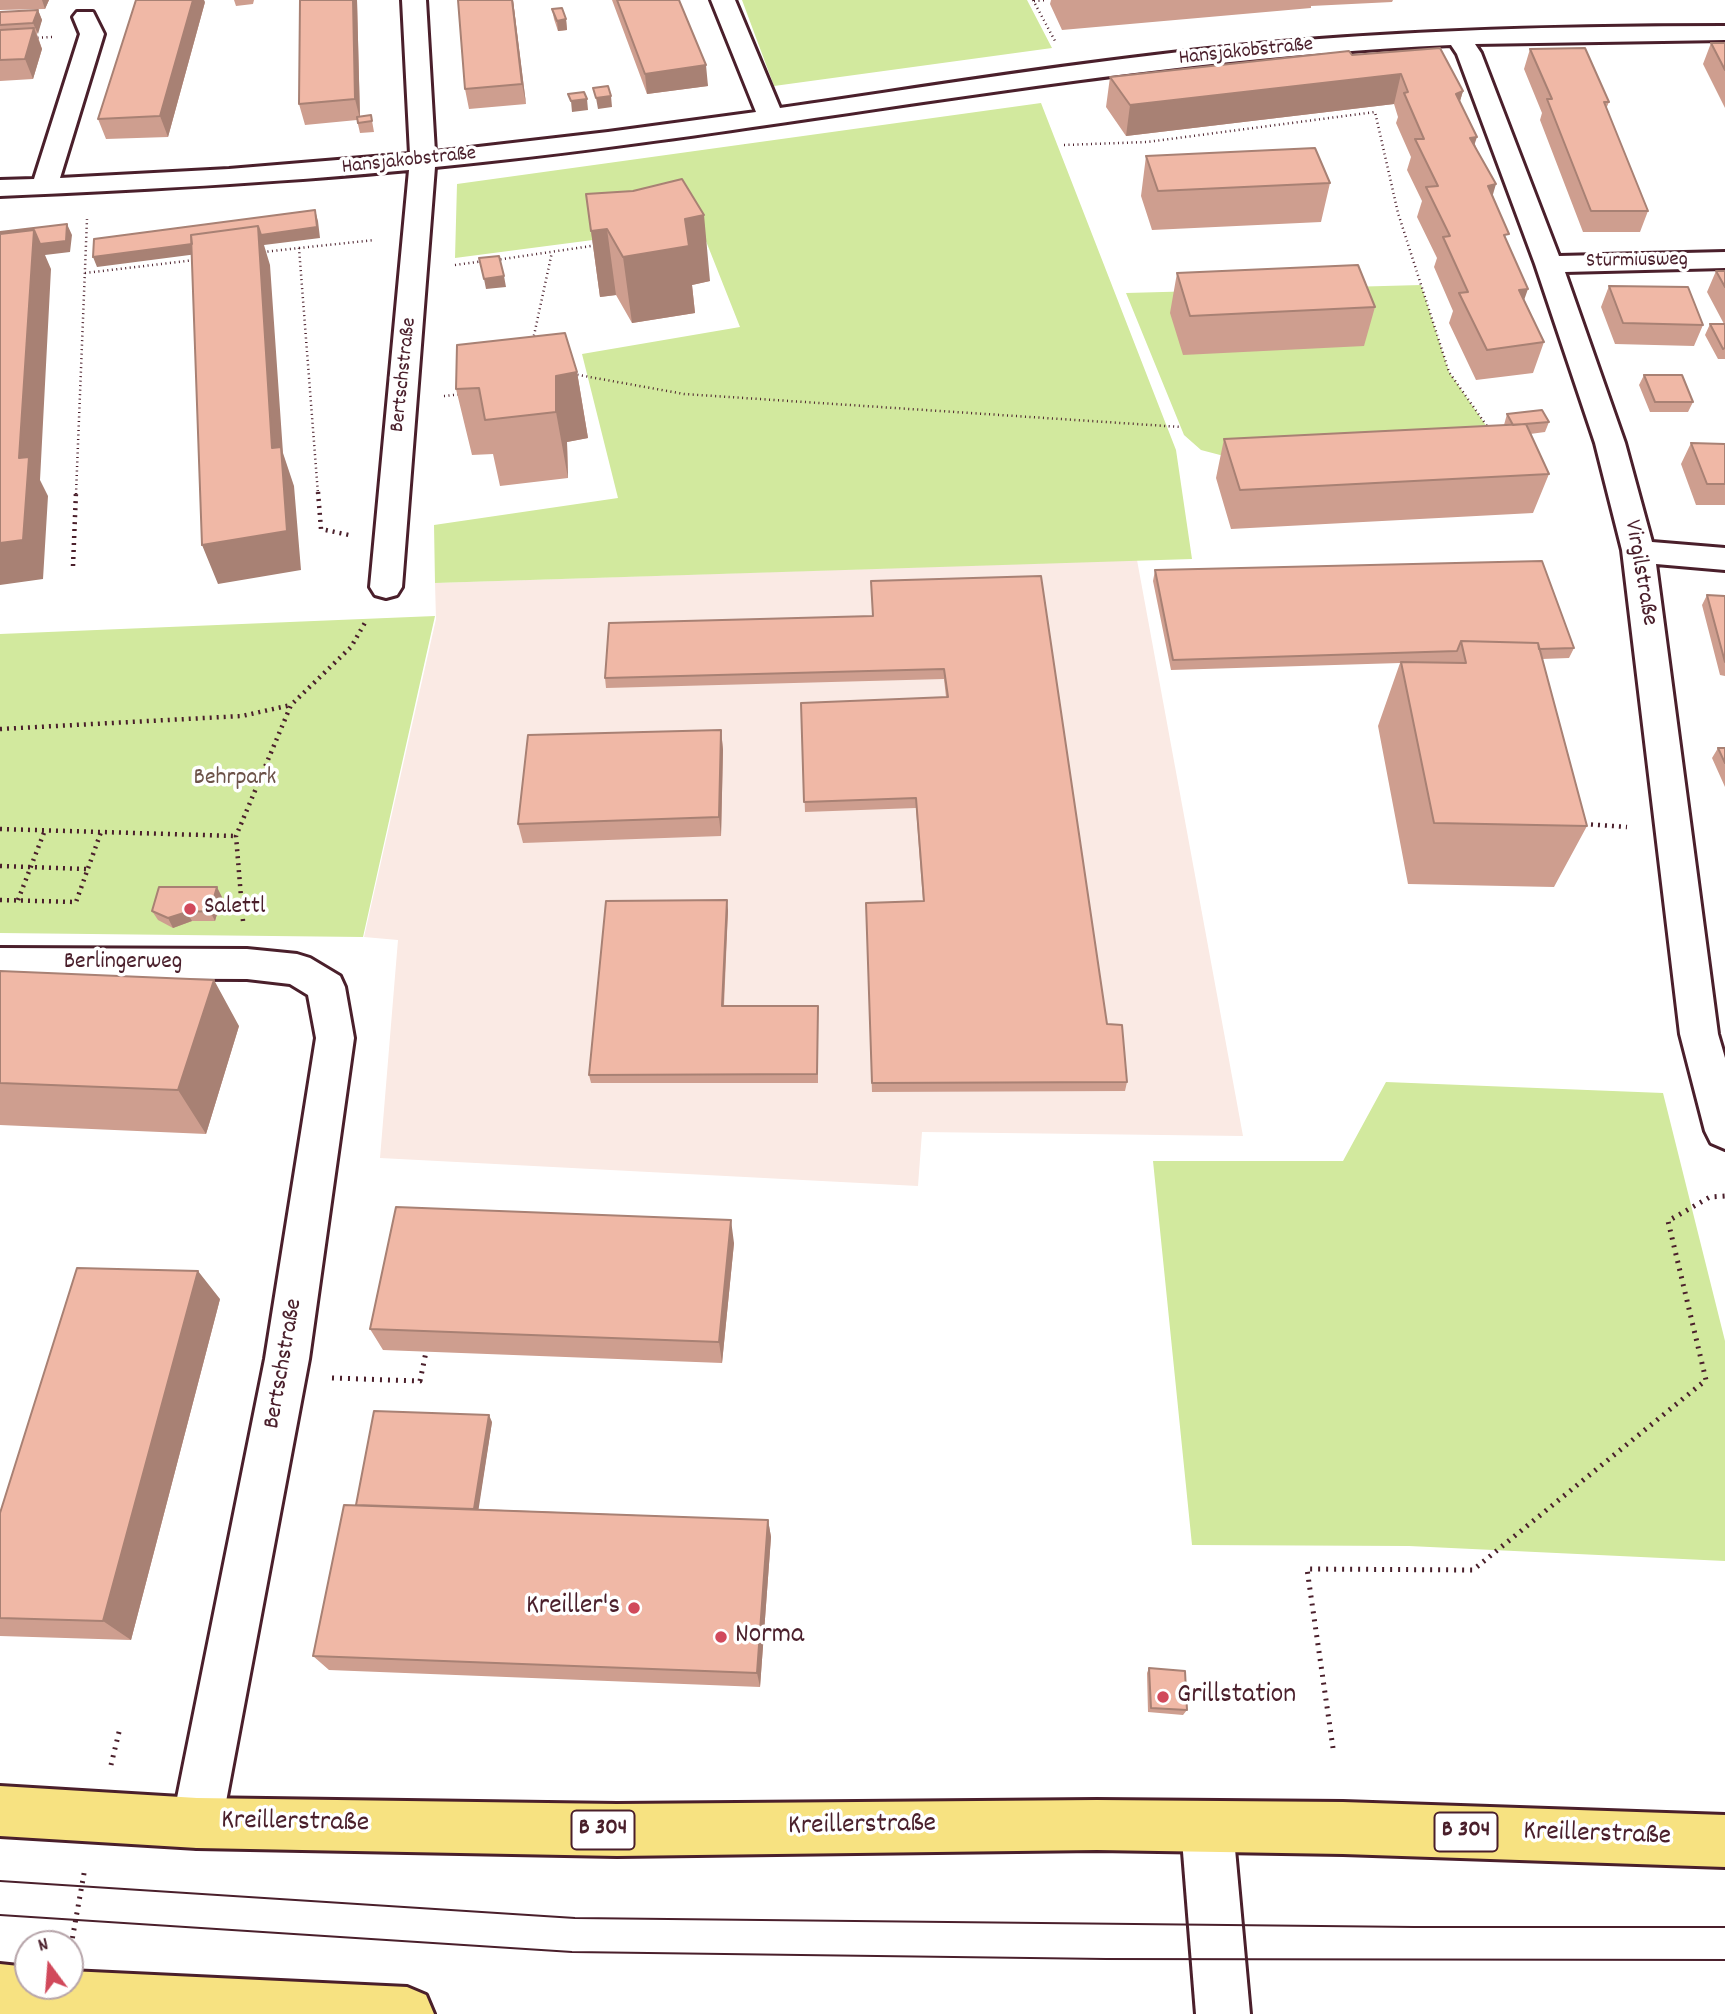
<!DOCTYPE html>
<html>
<head>
<meta charset="utf-8">
<style>
  body { margin:0 }
  #map { position:relative; width:1725px; height:2014px; overflow:hidden; background:#fff; font-family:Dekko,sans-serif }
  canvas { display:block }
  .north { position:absolute; left:14px; top:1930px; width:70px; height:70px; box-sizing:border-box; background:#fff; border:2px solid #b7a5aa; border-radius:50%; rotate:344deg; font-size:19px; font-weight:700; line-height:28px; text-align:center; color:#4a1f2b }
  .north::after { content:''; display:block; margin:auto; width:24px; height:32px; background:#d1495b; clip-path:polygon(50% 0,100% 100%,50% 72%,0 100%) }
</style>
</head>
<body>
<div id="map">
<canvas width="1725" height="2014"></canvas>
<div class="north">N</div>
</div>
<script>
const c = document.querySelector('canvas').getContext('2d');
c.lineJoin = 'round';
function fill(path, color) { c.fillStyle = color; c.fill(path, 'evenodd'); }
function strokePath(path, color, width, dash) { c.strokeStyle = color; c.lineWidth = width; c.lineCap = dash ? 'butt' : 'round'; c.setLineDash(dash || []); c.stroke(path); }
function drawText(font, color, halo, rows, align = 'center') {
  c.font = font + ' Dekko,sans-serif'; c.lineWidth = 7; c.setLineDash([]); c.textBaseline = 'middle'; c.strokeStyle = halo; c.fillStyle = color; for (const [text, x, y, turn = 0] of rows) {
    c.save(); c.translate(x, y); c.rotate((+turn || 0) * Math.PI / 180); c.textAlign = isNaN(turn) ? turn : align; if (halo) c.strokeText(text, 0, 0); c.fillText(text, 0, 0); c.restore();
  }
}
const built = new Path2D(`
  M 1137,560 L 1243,1136 L 922,1132 L 918,1186 L 380,1158 L 398,940 L 364,937 L 436,619 L 435,583 Z`);
const green = new Path2D(`
  M 742,0 L 1027,0 L 1052,48 L 774,86 Z
  M 1041,103 L 1176,450 L 1192,559 L 435,583 L 434,525 L 618,498 L 582,354 L 740,327 L 700,226 L 455,258 L 457,184 Z
  M 1421,285 L 1449,372 L 1501,447 L 1224,456 L 1201,450 L 1184,435 L 1126,293 Z
  M 435,616 L 363,937 L 0,933 L 0,634 Z
  M 1386,1082 L 1663,1093 L 1725,1341 L 1725,1561 L 1409,1546 L 1192,1545 L 1153,1161 L 1343,1161 Z`);
const pathFar2 = new Path2D(`
  M 1033,0 L 1055,41
  M 1034,1 L 1047,0
  M 33,38 L 52,37
  M 1064,145 L 1147,142 L 1375,112 L 1398,213 L 1449,372 L 1489,429
  M 299,248 L 375,240
  M 263,252 L 299,248 L 318,494
  M 496,260 L 598,245
  M 455,265 L 484,261
  M 85,273 L 195,260
  M 533,340 L 552,252
  M 573,374 L 684,394 L 1181,427
  M 444,396 L 463,394
  M 76,494 L 87,219`);
const pathFar1 = new Path2D(`
  M 318,492 L 321,529 L 349,535
  M 73,566 L 76,492
  M 0,729 L 242,716 L 291,705
  M 1584,824 L 1627,827
  M 0,829 L 236,836
  M 0,866 L 87,869
  M 0,900 L 76,902 L 101,832
  M 18,900 L 45,830
  M 243,921 L 236,836 L 291,705 L 351,647 L 366,621`);
const path = new Path2D(`
  M 332,1378 L 420,1381 L 426,1352
  M 1333,1748 L 1307,1569 L 1473,1570 L 1706,1380 L 1668,1221 L 1710,1197 L 1725,1196
  M 111,1765 L 120,1728
  M 71,1946 L 85,1868`);
const street = new Path2D(`
  M 402,0 L 426,0 L 435,152 L 608,132 L 756,112 L 711,0 L 735,0 L 780,108 C 932,86 1084,61 1237,46 C 1399,30 1562,26 1725,26 L 1725,40 L 1475,44 L 1481,53 L 1559,256 L 1725,252 L 1725,268 L 1565,272 L 1625,443 L 1652,542 L 1725,548 L 1725,570 L 1656,564 L 1718,1034 L 1725,1058 L 1725,1149 L 1711,1143 L 1705,1131 L 1680,1034 L 1622,550 L 1595,443 L 1535,264 L 1457,54 L 1451,45 C 1110,60 775,134 435,167 L 402,587 L 397,595 L 386,598 L 375,595 L 370,587 L 409,170 C 273,183 136,190 0,196 L 0,180 L 34,179 L 80,34 L 73,17 L 77,12 L 93,12 L 104,34 L 60,178 L 229,169 L 410,154 Z
  M 0,948 L 247,949 L 297,954 L 310,958 L 340,976 L 345,987 L 354,1038 L 309,1359 L 222,1823 L 215,1841 L 197,1848 L 179,1841 L 172,1823 L 265,1359 L 316,1038 L 308,995 L 290,984 L 247,979 L 0,978 Z`);
const secondary = new Path2D(`
  M 1207,1801 L 1225,1809 L 1233,1827 L 1250,2014 L 1196,2014 L 1181,1827 L 1189,1809 Z`);
const primary = new Path2D(`
  M 0,1786 L 197,1798 L 617,1804 L 1097,1800 L 1343,1802 L 1725,1815 L 1725,1867 L 1343,1854 L 1097,1850 L 617,1856 L 197,1848 L 0,1836 Z
  M 0,1964 L 28,1967 L 28,1986 L 70,1986 L 70,1971 L 407,1987 L 426,1995 L 434,2014 L 0,2014 Z`);
const tram = new Path2D(`
  M 0,1881 L 575,1918 L 1414,1927 L 1725,1927
  M 0,1915 L 572,1952 L 1106,1959 L 1725,1960`);
const wall = new Path2D(`
  M 0,0 L 49,0 L 45,9 L 0,10 Z
  M 234,0 L 254,0 L 253,4 L 236,6 Z
  M 300,0 L 357,0 L 360,117 L 371,115 L 374,132 L 360,133 L 357,120 L 305,125 L 299,104 Z
  M 513,0 L 526,104 L 469,109 L 465,89 Z
  M 612,0 L 679,0 L 708,86 L 647,94 Z
  M 1051,0 L 1393,0 L 1392,2 L 1311,6 L 1311,8 L 1062,30 L 1050,4 Z
  M 205,2 L 168,137 L 106,139 L 98,119 Z
  M 552,9 L 566,19 L 567,30 L 558,31 L 554,19 Z
  M 38,10 L 42,20 L 37,34 L 42,49 L 33,79 L 0,81 L 0,12 Z
  M 1711,43 L 1725,43 L 1725,108 L 1703,64 Z
  M 1530,49 L 1609,102 L 1606,109 L 1648,211 L 1640,232 L 1583,232 L 1540,120 L 1542,113 L 1524,69 Z
  M 1352,55 L 1463,91 L 1460,101 L 1493,196 L 1524,299 L 1544,342 L 1533,373 L 1476,380 L 1449,323 L 1453,311 L 1434,267 L 1437,258 L 1417,217 L 1422,201 L 1407,170 L 1411,157 L 1396,123 L 1398,117 L 1394,104 L 1126,136 L 1106,107 L 1110,77 Z
  M 1146,156 L 1330,183 L 1321,222 L 1152,230 L 1141,196 Z
  M 586,194 L 710,281 L 692,285 L 695,313 L 632,323 L 616,295 L 600,297 Z
  M 1716,271 L 1725,271 L 1725,359 L 1718,359 L 1705,335 L 1710,324 L 1724,324 L 1707,292 Z
  M 1177,273 L 1375,307 L 1364,346 L 1183,355 L 1170,313 Z
  M 1609,286 L 1703,325 L 1694,346 L 1615,344 L 1601,307 Z
  M 577,372 L 588,438 L 567,442 L 568,478 L 500,486 L 493,454 L 472,455 L 456,389 Z
  M 1644,375 L 1693,402 L 1688,412 L 1650,412 L 1639,385 Z
  M 1507,414 L 1549,422 L 1545,432 L 1530,434 L 1549,474 L 1533,513 L 1231,529 L 1216,478 L 1224,439 L 1504,425 Z
  M 1691,443 L 1725,444 L 1725,505 L 1696,505 L 1681,464 Z
  M 1155,570 L 1574,648 L 1569,658 L 1542,659 L 1587,826 L 1554,887 L 1408,884 L 1378,726 L 1400,663 L 1171,670 L 1153,581 ZM 1453,662 L 1452,663 L 1419,663 Z
  M 1041,576 L 1107,1024 L 1127,1082 L 1125,1091 L 872,1092 L 866,903 L 923,901 L 916,808 L 805,812 L 801,703 L 946,697 L 944,679 L 606,688 L 605,678 L 873,616 L 871,581 Z
  M 1707,595 L 1725,596 L 1725,676 L 1720,675 L 1702,605 Z
  M 721,730 L 723,750 L 721,836 L 523,843 L 518,824 Z
  M 1718,748 L 1725,748 L 1725,787 L 1712,758 Z
  M 222,897 L 215,921 L 192,921 L 173,928 L 158,920 L 152,911 Z
  M 728,910 L 724,1006 L 818,1015 L 818,1083 L 591,1083 L 589,1075 Z
  M 0,971 L 239,1026 L 206,1134 L 0,1125 Z
  M 734,1243 L 722,1363 L 383,1350 L 370,1329 Z
  M 220,1299 L 131,1640 L 0,1636 L 0,1513 Z
  M 492,1422 L 478,1509 L 768,1520 L 771,1537 L 760,1687 L 329,1670 L 313,1656 L 356,1505 Z
  M 1149,1668 L 1187,1710 L 1183,1715 L 1148,1712 L 1147,1673 Z`);
const shadedWall = new Path2D(`
  M 42,0 L 49,0 L 45,9 Z
  M 193,0 L 204,0 L 205,2 L 168,137 L 160,116 Z
  M 353,0 L 357,0 L 360,119 L 355,99 Z
  M 512,0 L 513,0 L 526,104 L 522,84 Z
  M 38,10 L 42,20 L 38,34 L 33,23 Z
  M 566,19 L 567,30 L 558,31 L 557,21 Z
  M 34,28 L 42,49 L 33,79 L 25,59 Z
  M 706,65 L 708,86 L 647,94 L 645,74 Z
  M 1401,74 L 1394,104 L 1126,136 L 1130,105 Z
  M 1463,91 L 1454,121 L 1456,94 Z
  M 611,96 L 612,107 L 598,109 L 596,98 Z
  M 587,99 L 588,110 L 572,112 L 571,101 Z
  M 1477,137 L 1467,167 L 1470,138 Z
  M 1496,184 L 1487,215 L 1488,186 Z
  M 315,210 L 318,221 L 320,238 L 264,245 L 270,265 L 283,453 L 294,486 L 301,570 L 218,584 L 202,545 L 272,448 L 259,246 L 97,267 L 93,257 L 258,226 Z
  M 704,215 L 710,281 L 692,285 L 695,313 L 632,323 L 623,257 L 685,219 Z
  M 67,224 L 72,235 L 70,252 L 45,255 L 51,269 L 40,480 L 48,496 L 43,579 L 0,585 L 0,543 L 19,458 L 34,230 Z
  M 607,229 L 616,295 L 600,297 L 591,231 Z
  M 504,276 L 506,287 L 486,289 L 484,279 Z
  M 1528,289 L 1517,320 L 1519,290 Z
  M 577,372 L 588,438 L 567,442 L 568,478 L 556,412 L 556,376 Z
  M 721,730 L 723,750 L 721,836 L 719,817 Z
  M 217,887 L 222,897 L 215,921 L 210,911 Z
  M 727,900 L 728,910 L 723,1015 L 722,1006 Z
  M 187,912 L 192,921 L 173,928 L 168,918 Z
  M 214,980 L 239,1026 L 206,1134 L 178,1090 Z
  M 731,1220 L 734,1243 L 722,1363 L 719,1342 Z
  M 198,1271 L 220,1299 L 131,1640 L 103,1621 Z
  M 489,1415 L 492,1422 L 476,1526 L 472,1520 Z
  M 768,1520 L 771,1537 L 760,1687 L 757,1673 Z`);
const building = new Path2D(`
  M 136,0 L 193,0 L 160,116 L 98,119 Z
  M 300,0 L 353,0 L 355,99 L 299,104 Z
  M 458,0 L 512,0 L 522,84 L 465,89 Z
  M 617,0 L 679,0 L 706,65 L 645,74 Z
  M 562,8 L 566,19 L 557,21 L 552,9 Z
  M 38,10 L 33,23 L 0,25 L 0,12 Z
  M 34,28 L 25,59 L 0,60 L 0,30 Z
  M 1711,43 L 1725,43 L 1725,70 Z
  M 1440,48 L 1463,91 L 1456,94 L 1477,137 L 1470,138 L 1496,184 L 1488,186 L 1509,234 L 1504,235 L 1528,289 L 1519,290 L 1544,342 L 1487,350 L 1459,293 L 1468,292 L 1443,237 L 1450,236 L 1426,187 L 1438,186 L 1415,139 L 1424,139 L 1404,93 L 1408,92 L 1401,74 L 1130,105 L 1110,77 L 1349,51 L 1352,55 Z
  M 1585,48 L 1609,102 L 1604,102 L 1648,211 L 1591,211 L 1547,99 L 1552,99 L 1530,49 Z
  M 608,86 L 611,96 L 596,98 L 593,88 Z
  M 584,92 L 587,99 L 571,101 L 568,94 Z
  M 371,115 L 372,121 L 358,123 L 357,117 Z
  M 1315,148 L 1330,183 L 1158,191 L 1146,156 Z
  M 682,179 L 704,215 L 685,219 L 689,246 L 623,257 L 607,229 L 591,231 L 586,194 L 633,191 Z
  M 315,210 L 317,227 L 261,235 L 258,226 L 191,235 L 192,244 L 93,257 L 94,239 Z
  M 67,224 L 66,241 L 40,244 L 34,230 L 0,234 L 0,232 Z
  M 258,226 L 272,448 L 281,447 L 287,531 L 202,545 L 191,235 Z
  M 34,230 L 19,458 L 29,457 L 23,540 L 0,543 L 0,234 Z
  M 499,256 L 504,276 L 484,279 L 479,258 Z
  M 1358,265 L 1375,307 L 1190,316 L 1177,273 Z
  M 1716,271 L 1725,271 L 1725,287 Z
  M 1609,286 L 1688,287 L 1703,325 L 1623,323 Z
  M 1710,324 L 1725,324 L 1725,348 L 1723,349 Z
  M 565,333 L 577,372 L 556,376 L 556,412 L 485,420 L 479,388 L 456,389 L 457,345 Z
  M 1644,375 L 1682,375 L 1693,402 L 1655,402 Z
  M 1542,410 L 1549,422 L 1513,425 L 1507,414 Z
  M 1526,424 L 1549,474 L 1240,490 L 1224,439 Z
  M 1691,443 L 1725,444 L 1725,484 L 1707,484 Z
  M 1542,561 L 1574,648 L 1539,649 L 1538,643 L 1461,641 L 1457,651 L 1173,660 L 1155,570 Z
  M 1041,576 L 1107,1024 L 1122,1025 L 1127,1082 L 872,1083 L 866,903 L 924,901 L 916,798 L 804,802 L 801,703 L 948,697 L 944,669 L 605,678 L 609,623 L 873,616 L 871,581 Z
  M 1707,595 L 1725,596 L 1725,662 Z
  M 1461,641 L 1538,643 L 1587,826 L 1434,823 L 1401,662 L 1466,663 Z
  M 721,730 L 719,817 L 518,824 L 528,735 Z
  M 1718,748 L 1725,748 L 1725,763 Z
  M 159,887 L 217,887 L 210,911 L 187,912 L 168,918 L 152,911 Z
  M 727,900 L 722,1006 L 818,1006 L 817,1074 L 589,1075 L 606,901 Z
  M 0,971 L 214,980 L 178,1090 L 0,1083 Z
  M 396,1207 L 731,1220 L 719,1342 L 370,1329 Z
  M 77,1268 L 198,1271 L 103,1621 L 0,1618 L 0,1513 Z
  M 374,1411 L 489,1415 L 474,1509 L 356,1505 Z
  M 344,1505 L 768,1520 L 757,1673 L 313,1656 Z
  M 1149,1668 L 1185,1671 L 1187,1710 L 1151,1708 Z`);
const markers = [
  [190,909,7,"#d1495b"],
  [634,1608,7,"#d1495b"],
  [721,1637,7,"#d1495b"],
  [1163,1697,7,"#d1495b"]
];
const farStreetnames = [
  ["Hansjakobstraße",1246,53,-6],
  ["Hansjakobstraße",409,162,-6],
  ["Sturmiusweg",1637,262,-1],
  ["Bertschstraße",405,375,-84]
];
const shields = [
  [603,1830,63],
  [1466,1832,63]
];
const shieldNames = [
  ["B 304",603,1830],
  ["B 304",1466,1832]
];
const streetNames = [
  ["Virgilstraße",1639,573,80],
  ["Berlingerweg",123,964],
  ["Bertschstraße",285,1364,-80]
];
const parkNames = [
  ["Behrpark",235,780]
];
const poiNames = [
  ["Salettl",204,909]
];
const nearPoinames = [
  ["Kreiller's",620,1608,"right"],
  ["Norma",735,1637],
  ["Grillstation",1177,1697]
];
const nearStreetnames = [
  ["Kreillerstraße",295,1824,1],
  ["Kreillerstraße",862,1827,-1],
  ["Kreillerstraße",1597,1836,2]
];
fill(built, '#faeae4');
fill(green, '#d2e99e');
strokePath(street, '#4a1f2b', 6);
strokePath(secondary, '#4a1f2b', 6);
strokePath(primary, '#4a1f2b', 6);
strokePath(pathFar2, '#4a1f2b', 2.5, [1, 3.5]);
strokePath(pathFar1, '#4a1f2b', 4.5, [2, 5]);
strokePath(path, '#4a1f2b', 5, [2, 6]);
fill(street, '#fff');
fill(secondary, '#fff');
fill(primary, '#f7e281');
strokePath(tram, '#4a1f2b', 2);
fill(wall, '#ce9e8f');
fill(shadedWall, '#a88174');
fill(building, '#f0b8a6');
strokePath(building, '#a88174', 2);
for (const [x, y, r, color] of markers) { const dot = new Path2D(); dot.arc(x, y, r, 0, 2 * Math.PI); c.fillStyle = color; c.fill(dot); strokePath(dot, '#fff', 2.5); }
drawText('21px', '#4a1f2b', '#fff', farStreetnames);
for (const [x, y, w] of shields) { const box = new Path2D(); box.roundRect(x - w / 2, y - 19.5, w, 39, 5); c.fillStyle = '#fff'; c.fill(box); strokePath(box, '#4a1f2b', 2); }
drawText('bold 23px', '#4a1f2b', null, shieldNames);
drawText('24px', '#4a1f2b', '#fff', streetNames);
drawText('24px', '#6c5248', '#fff', parkNames);
drawText('24px', '#4a1f2b', '#fff', poiNames, 'left');
drawText('28px', '#4a1f2b', '#fff', nearPoinames, 'left');
drawText('28px', '#4a1f2b', '#fff', nearStreetnames);
</script>
</body>
</html>
